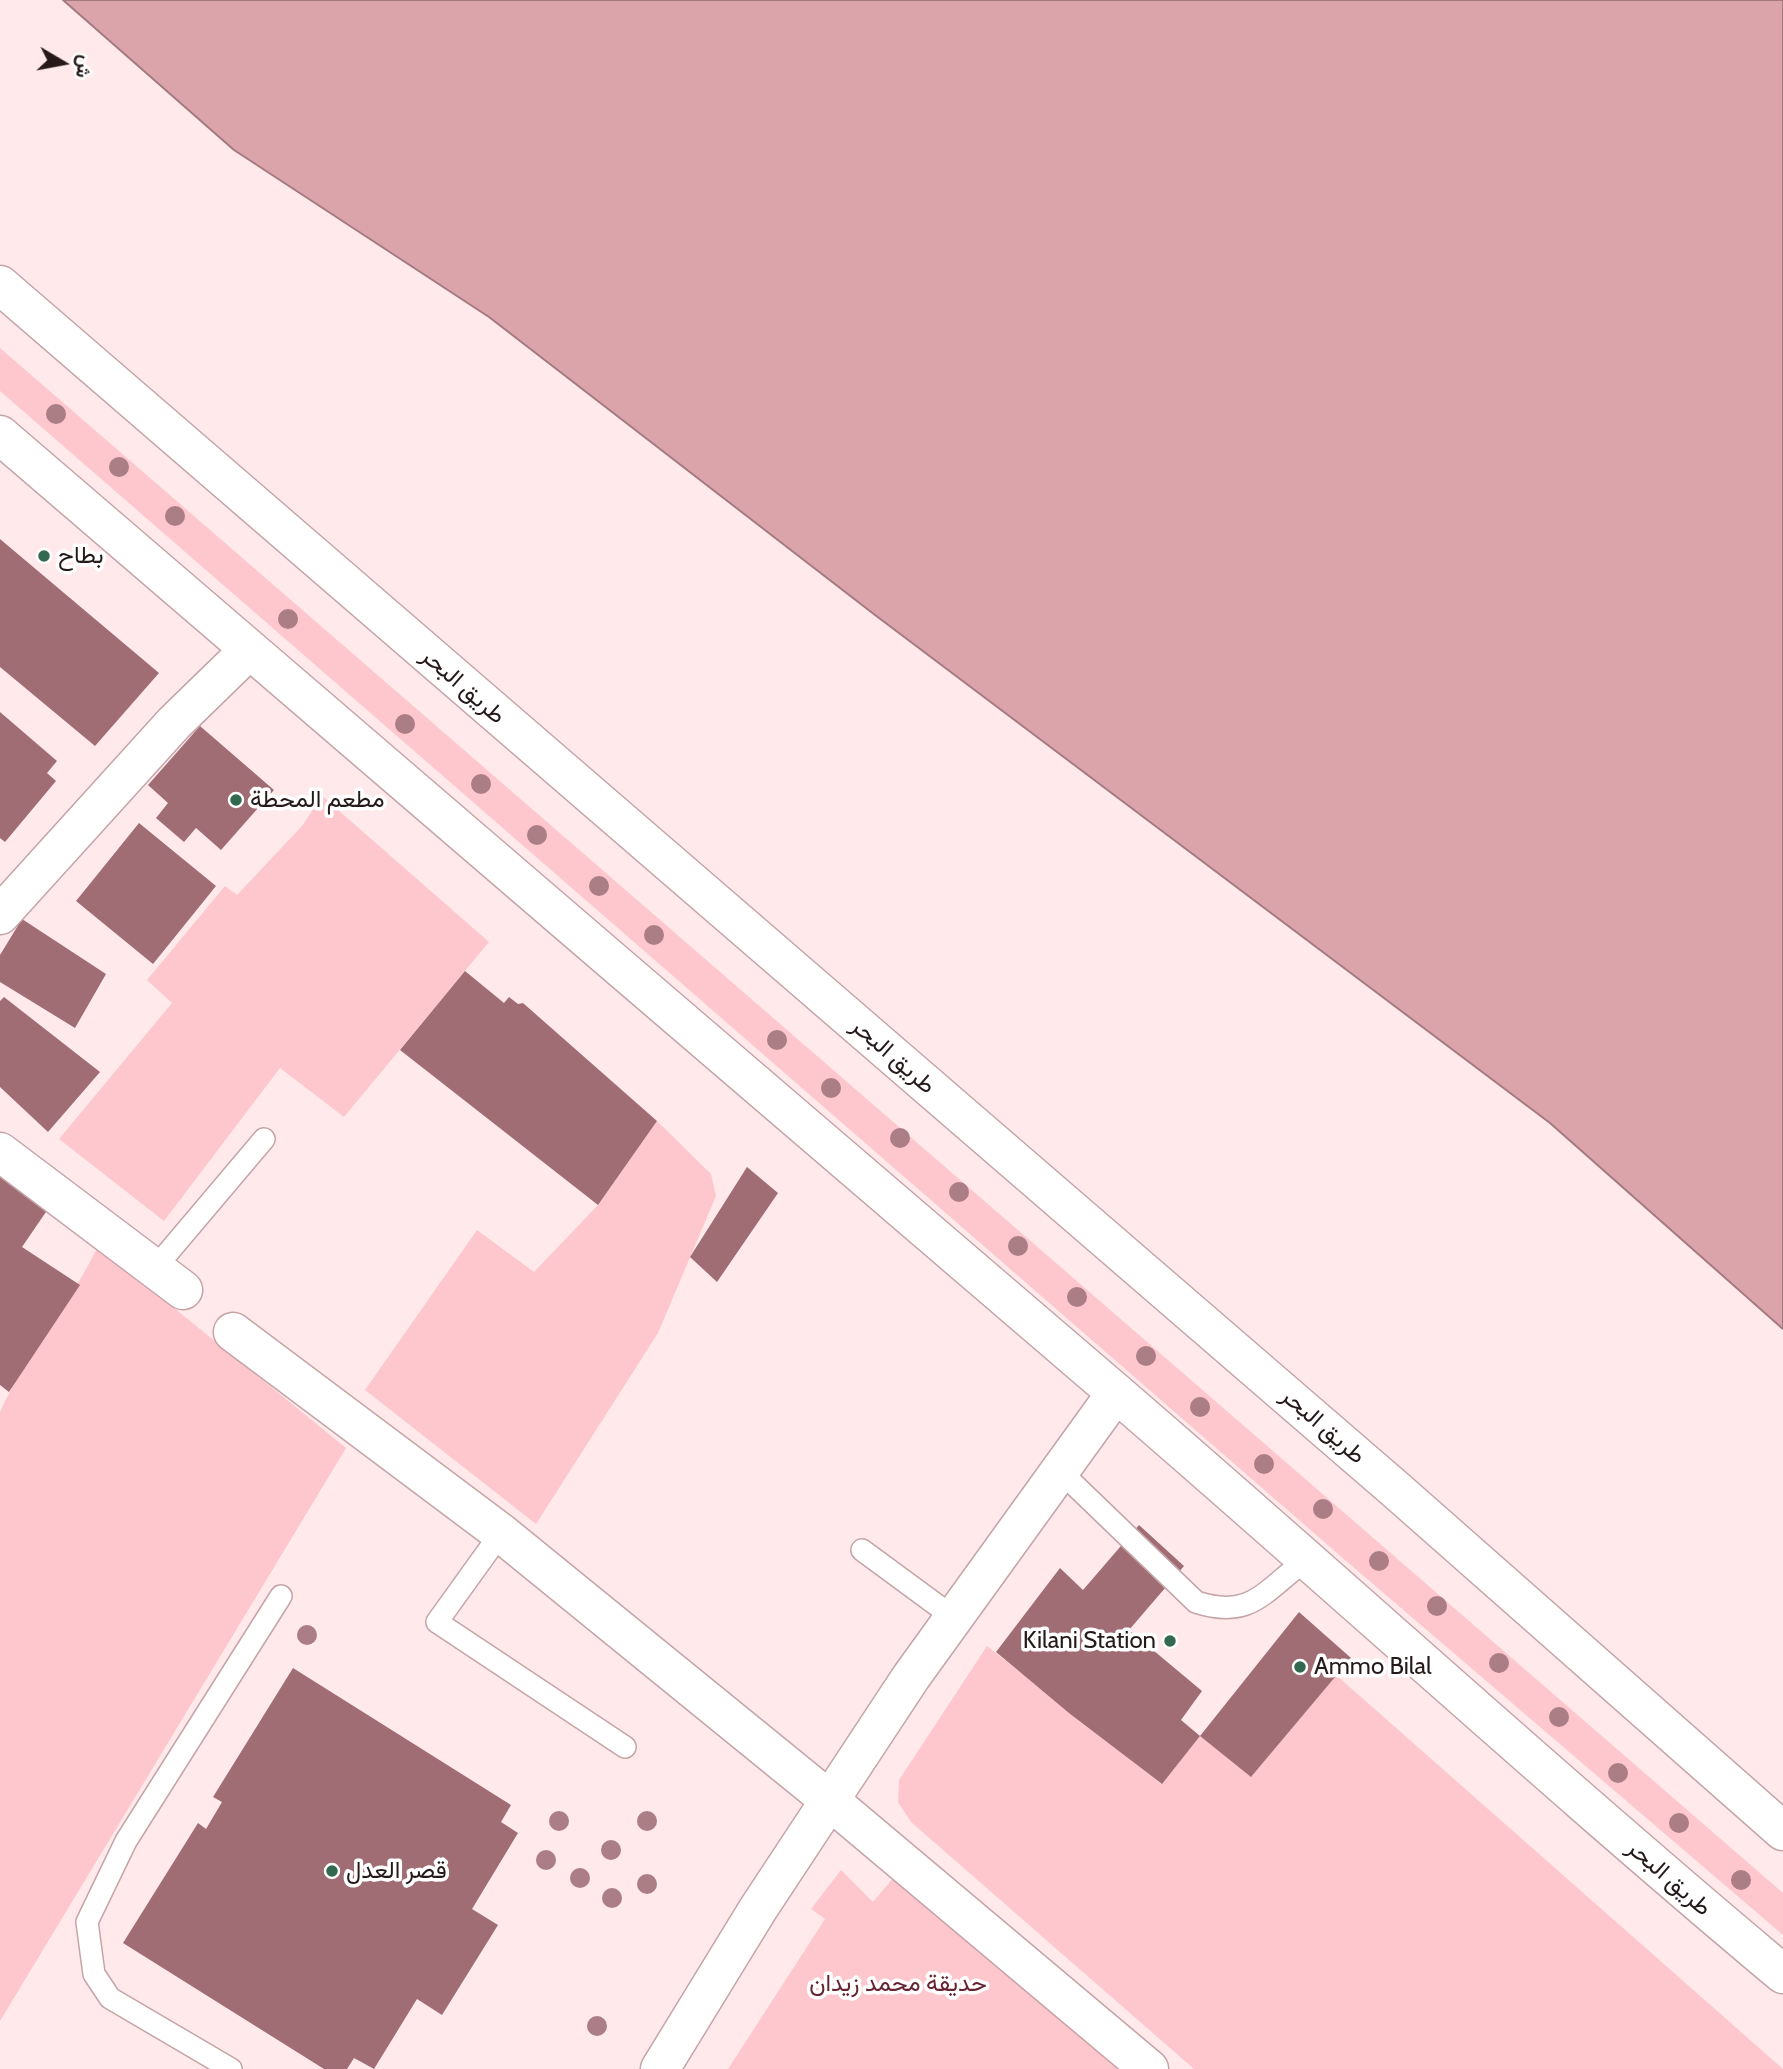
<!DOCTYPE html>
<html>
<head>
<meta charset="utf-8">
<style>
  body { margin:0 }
  #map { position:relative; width:1783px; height:2069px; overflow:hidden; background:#ffe9eb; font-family:Cabin,Vazirmatn,sans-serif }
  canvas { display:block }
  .north { position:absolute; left:28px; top:28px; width:70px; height:70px; -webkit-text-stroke:5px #fff; paint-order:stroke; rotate:100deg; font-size:19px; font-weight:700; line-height:28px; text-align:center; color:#25191a }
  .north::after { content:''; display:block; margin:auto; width:24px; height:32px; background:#25191a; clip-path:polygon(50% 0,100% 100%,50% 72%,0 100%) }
</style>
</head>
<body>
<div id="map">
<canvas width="1783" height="2069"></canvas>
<div class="north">ش</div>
</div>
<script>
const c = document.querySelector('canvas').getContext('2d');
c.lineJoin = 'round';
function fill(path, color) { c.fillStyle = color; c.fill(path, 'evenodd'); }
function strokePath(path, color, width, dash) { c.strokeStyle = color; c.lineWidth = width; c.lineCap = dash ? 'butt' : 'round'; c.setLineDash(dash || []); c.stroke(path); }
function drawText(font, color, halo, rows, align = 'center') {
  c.font = font + ' Cabin,Vazirmatn,sans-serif'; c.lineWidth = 7; c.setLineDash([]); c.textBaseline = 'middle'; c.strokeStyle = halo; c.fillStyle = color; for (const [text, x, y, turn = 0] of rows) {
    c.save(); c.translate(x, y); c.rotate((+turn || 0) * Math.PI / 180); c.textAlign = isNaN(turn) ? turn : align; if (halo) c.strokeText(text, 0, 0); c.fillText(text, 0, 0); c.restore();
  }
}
const green = new Path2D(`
  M 0,348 L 1783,1893 L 1783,1935 L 1345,1560 L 0,391 Z
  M 322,796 L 489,942 L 344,1117 L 280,1068 L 164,1221 L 59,1139 L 172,1003 L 147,980 L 225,886 L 237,895 L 302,826 Z
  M 657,1121 L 711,1174 L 716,1196 L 658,1333 L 536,1524 L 365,1390 L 477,1230 L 534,1272 L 598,1205 Z
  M 98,1246 L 346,1448 L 0,2021 L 0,1412 C 26,1354 70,1305 98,1246 Z
  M 987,1646 L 1161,1784 L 1200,1736 L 1252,1776 L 1336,1675 L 1783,2069 L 1194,2069 L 911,1822 L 898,1802 L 899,1780 Z
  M 841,1870 L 873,1902 L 900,1870 L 1121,2069 L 728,2069 L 825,1919 L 811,1909 Z`);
const water = new Path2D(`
  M 63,0 L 1783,0 L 1783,1329 L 1550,1123 L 875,615 L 489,317 L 234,150 Z`);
const building = new Path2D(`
  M 0,539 L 159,673 L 95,746 L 0,667 Z
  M 0,712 L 57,761 L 47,773 L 56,781 L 5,842 L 0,838 Z
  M 200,726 L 274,790 L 221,850 L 196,828 L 184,842 L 156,818 L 168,803 L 148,785 Z
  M 139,823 L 216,886 L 153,964 L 76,901 Z
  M 22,919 L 106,974 L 75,1028 L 0,982 L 0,955 Z
  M 465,971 L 504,1003 L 509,997 L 518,1004 L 523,1003 L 657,1121 L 598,1205 L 400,1050 Z
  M 4,997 L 100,1072 L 48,1132 L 0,1087 L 0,1001 Z
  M 747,1167 L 778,1193 L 717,1282 L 690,1257 Z
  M 0,1177 L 48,1209 L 22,1247 L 80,1285 L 9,1392 L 0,1385 Z
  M 1139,1525 L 1184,1566 L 1129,1630 L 1202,1691 L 1181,1720 L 1200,1736 L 1162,1784 L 1069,1713 L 996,1652 L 1060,1568 L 1083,1590 Z
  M 1299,1612 L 1351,1658 L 1251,1777 L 1200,1736 Z
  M 293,1668 L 511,1805 L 501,1822 L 518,1833 L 472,1909 L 498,1925 L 442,2015 L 417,1999 L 374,2069 L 354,2058 L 347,2069 L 324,2069 L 123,1943 L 198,1823 L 206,1829 L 222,1802 L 213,1797 Z`);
const service = new Path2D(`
  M 155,1268 L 264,1139
  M 1059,1470 L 1196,1602 C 1251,1620 1264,1591 1306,1560
  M 501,1533 L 437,1622 L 625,1747
  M 862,1550 L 953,1617
  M 231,2069 L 110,1998 L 94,1974 L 87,1922 L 126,1841 L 281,1596`);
const minor = new Path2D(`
  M 0,915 L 174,723 L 248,651
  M 0,1152 L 183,1290
  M 233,1332 L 501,1533 L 828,1799 L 1149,2069
  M 660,2069 L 758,1909 L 911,1677 L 1116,1393`);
const trunk = new Path2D(`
  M 0,285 L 1395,1489 L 1783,1831
  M 0,435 C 369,756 744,1071 1114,1391 C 1338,1584 1556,1784 1783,1974`);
const trees = [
  [56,414],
  [119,467],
  [175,516],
  [288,619],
  [405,724],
  [481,784],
  [537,835],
  [599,886],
  [654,935],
  [777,1040],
  [831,1088],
  [900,1138],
  [959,1192],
  [1018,1246],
  [1077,1297],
  [1146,1356],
  [1200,1407],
  [1264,1464],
  [1323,1509],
  [1379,1561],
  [1437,1606],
  [307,1635],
  [1499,1663],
  [1559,1717],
  [1618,1773],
  [559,1821],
  [647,1821],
  [1679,1823],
  [611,1850],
  [546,1860],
  [580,1878],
  [1741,1880],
  [647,1884],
  [612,1898],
  [597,2026]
];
const markers = [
  [44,556,7,"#33694f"],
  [236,800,7,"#33694f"],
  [1170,1641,7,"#33694f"],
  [1300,1667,7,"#33694f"],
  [332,1871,7,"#33694f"]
];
const poiNames = [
  ["بطاح",58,556],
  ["مطعم المحطة",250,800],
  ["Kilani Station",1156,1641,"right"],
  ["Ammo Bilal",1314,1667],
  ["قصر العدل",346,1871]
];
const streetNames = [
  ["طريق البحر",463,686,41],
  ["طريق البحر",893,1056,41],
  ["طريق البحر",1323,1426,41],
  ["طريق البحر",1669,1878,41]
];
const parkNames = [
  ["حديقة محمد زيدان",898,1984]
];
fill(green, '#fdc7cd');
fill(water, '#dba4ab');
strokePath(water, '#a47a80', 2);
fill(building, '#9f6d73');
strokePath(service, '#c5a4a7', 24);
strokePath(minor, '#c5a4a7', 41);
strokePath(trunk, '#c5a4a7', 41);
strokePath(service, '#fff', 21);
strokePath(minor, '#fff', 38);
strokePath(trunk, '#fff', 38);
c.fillStyle = '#ab7d85';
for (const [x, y] of trees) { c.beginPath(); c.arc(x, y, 10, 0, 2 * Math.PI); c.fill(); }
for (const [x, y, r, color] of markers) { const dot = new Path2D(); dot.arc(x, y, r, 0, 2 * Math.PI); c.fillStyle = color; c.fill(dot); strokePath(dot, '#fff', 2.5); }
drawText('24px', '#25191a', '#fff', poiNames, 'left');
drawText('24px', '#25191a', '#fff', streetNames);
drawText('24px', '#662431', '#fff', parkNames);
</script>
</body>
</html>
